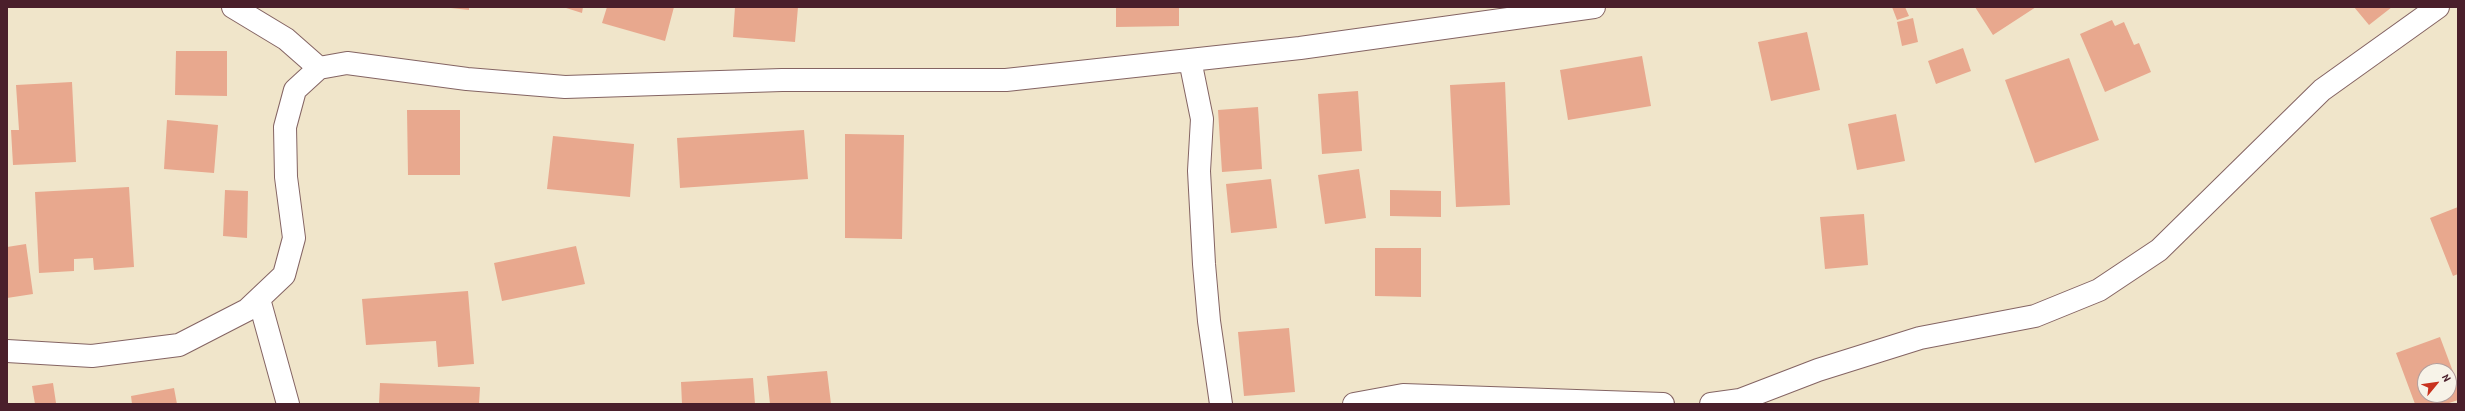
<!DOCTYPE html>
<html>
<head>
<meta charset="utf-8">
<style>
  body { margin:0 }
  #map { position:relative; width:2465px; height:411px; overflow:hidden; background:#f0e5ca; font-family:"Patrick Hand",sans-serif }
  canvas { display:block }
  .frame { position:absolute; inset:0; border:8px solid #4a1f2b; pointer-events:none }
  .north { position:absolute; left:2417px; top:363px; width:40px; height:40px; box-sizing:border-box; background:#f7f3e8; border:1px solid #b29e9c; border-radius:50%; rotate:61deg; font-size:11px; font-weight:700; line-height:16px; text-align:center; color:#4a1f2b }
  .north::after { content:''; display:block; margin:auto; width:14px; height:18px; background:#c8321e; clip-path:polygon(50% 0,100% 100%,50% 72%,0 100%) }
</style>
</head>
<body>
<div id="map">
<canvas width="2465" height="411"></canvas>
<div class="frame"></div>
<div class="north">N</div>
</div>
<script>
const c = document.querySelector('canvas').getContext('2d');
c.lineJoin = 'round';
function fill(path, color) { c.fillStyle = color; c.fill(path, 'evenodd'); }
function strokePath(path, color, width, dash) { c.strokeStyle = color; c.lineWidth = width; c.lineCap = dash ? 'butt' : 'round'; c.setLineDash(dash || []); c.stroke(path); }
const building = new Path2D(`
  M 442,7 L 469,7 L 469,10 Z
  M 563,7 L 583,7 L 582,13 Z
  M 607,7 L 674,7 L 665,41 L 602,23 Z
  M 735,7 L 798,7 L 795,42 L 733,37 Z
  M 1116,7 L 1179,7 L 1179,26 L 1116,27 Z
  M 1892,7 L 1905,7 L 1909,16 L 1897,20 Z
  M 1975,7 L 2036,7 L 1993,35 Z
  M 2354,7 L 2392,7 L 2369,25 Z
  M 1913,18 L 1918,42 L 1902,46 L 1897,22 Z
  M 2112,20 L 2115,26 L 2124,22 L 2134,45 L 2139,43 L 2151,72 L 2105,92 L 2080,34 Z
  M 1807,32 L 1820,90 L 1771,101 L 1758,42 Z
  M 1963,48 L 1971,71 L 1936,84 L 1928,61 Z
  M 176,51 L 227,51 L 227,96 L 175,95 Z
  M 1642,56 L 1651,106 L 1568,120 L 1560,70 Z
  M 2069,58 L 2099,140 L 2035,163 L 2005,80 Z
  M 72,82 L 76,162 L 13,165 L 11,130 L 19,130 L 16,85 Z
  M 1505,82 L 1510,205 L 1456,207 L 1450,85 Z
  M 1358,91 L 1362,151 L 1322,154 L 1318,94 Z
  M 1258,107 L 1262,169 L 1222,172 L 1218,110 Z
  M 407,110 L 460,110 L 460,175 L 408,175 Z
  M 1896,114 L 1905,161 L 1857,170 L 1848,124 Z
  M 167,120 L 218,125 L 214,173 L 164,169 Z
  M 804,130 L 808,179 L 680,188 L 677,138 Z
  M 845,134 L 904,135 L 902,239 L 845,238 Z
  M 553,136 L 634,144 L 630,197 L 547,189 Z
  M 1359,169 L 1366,218 L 1325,224 L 1318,175 Z
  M 1271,179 L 1277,228 L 1231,233 L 1226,184 Z
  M 129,187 L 134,267 L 94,270 L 93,258 L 74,259 L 74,271 L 39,273 L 35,192 Z
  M 225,190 L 248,191 L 247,238 L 223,236 Z
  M 1390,190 L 1441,191 L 1441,217 L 1390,216 Z
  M 2458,207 L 2458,274 L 2453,276 L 2430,218 Z
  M 1864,214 L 1868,265 L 1825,269 L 1820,217 Z
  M 26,244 L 33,294 L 7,298 L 7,247 Z
  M 576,246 L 585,284 L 502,301 L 494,263 Z
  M 1375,248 L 1421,248 L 1421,297 L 1375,296 Z
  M 468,291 L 474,364 L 438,367 L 436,341 L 366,345 L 362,299 Z
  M 1289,328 L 1295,392 L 1244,396 L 1238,332 Z
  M 2440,337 L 2458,385 L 2458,400 L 2446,404 L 2415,404 L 2396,353 ZM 2425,371 L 2449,371 L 2449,395 L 2425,395 Z
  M 827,371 L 831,404 L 770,404 L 767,376 Z
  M 753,378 L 755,404 L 682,404 L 681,382 Z
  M 53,383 L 56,403 L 35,404 L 32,386 Z
  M 380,383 L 480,387 L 479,404 L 379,404 Z
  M 174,388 L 177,404 L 132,404 L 131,396 Z`);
const minor = new Path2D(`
  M 233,7 L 286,39 L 319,68
  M 1190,60 L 1202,119 L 1199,171 L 1204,264 L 1209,321 L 1221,404
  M 259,299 L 288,404
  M 7,351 L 92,356 L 179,345 L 247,310 L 284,275 L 294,238 L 286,177 L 285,127 L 295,90 L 319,68 L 347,63 L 467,79 L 565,87 L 782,80 L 1006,80 L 1300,48 L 1594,7
  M 1354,404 L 1403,395 L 1663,404
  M 1711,404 L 1740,400 L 1818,370 L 1920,338 L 2035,316 L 2099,290 L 2159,250 L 2322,90 L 2438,7`);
fill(building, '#e8a88e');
strokePath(minor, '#846463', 24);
strokePath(minor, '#fff', 22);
</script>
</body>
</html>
